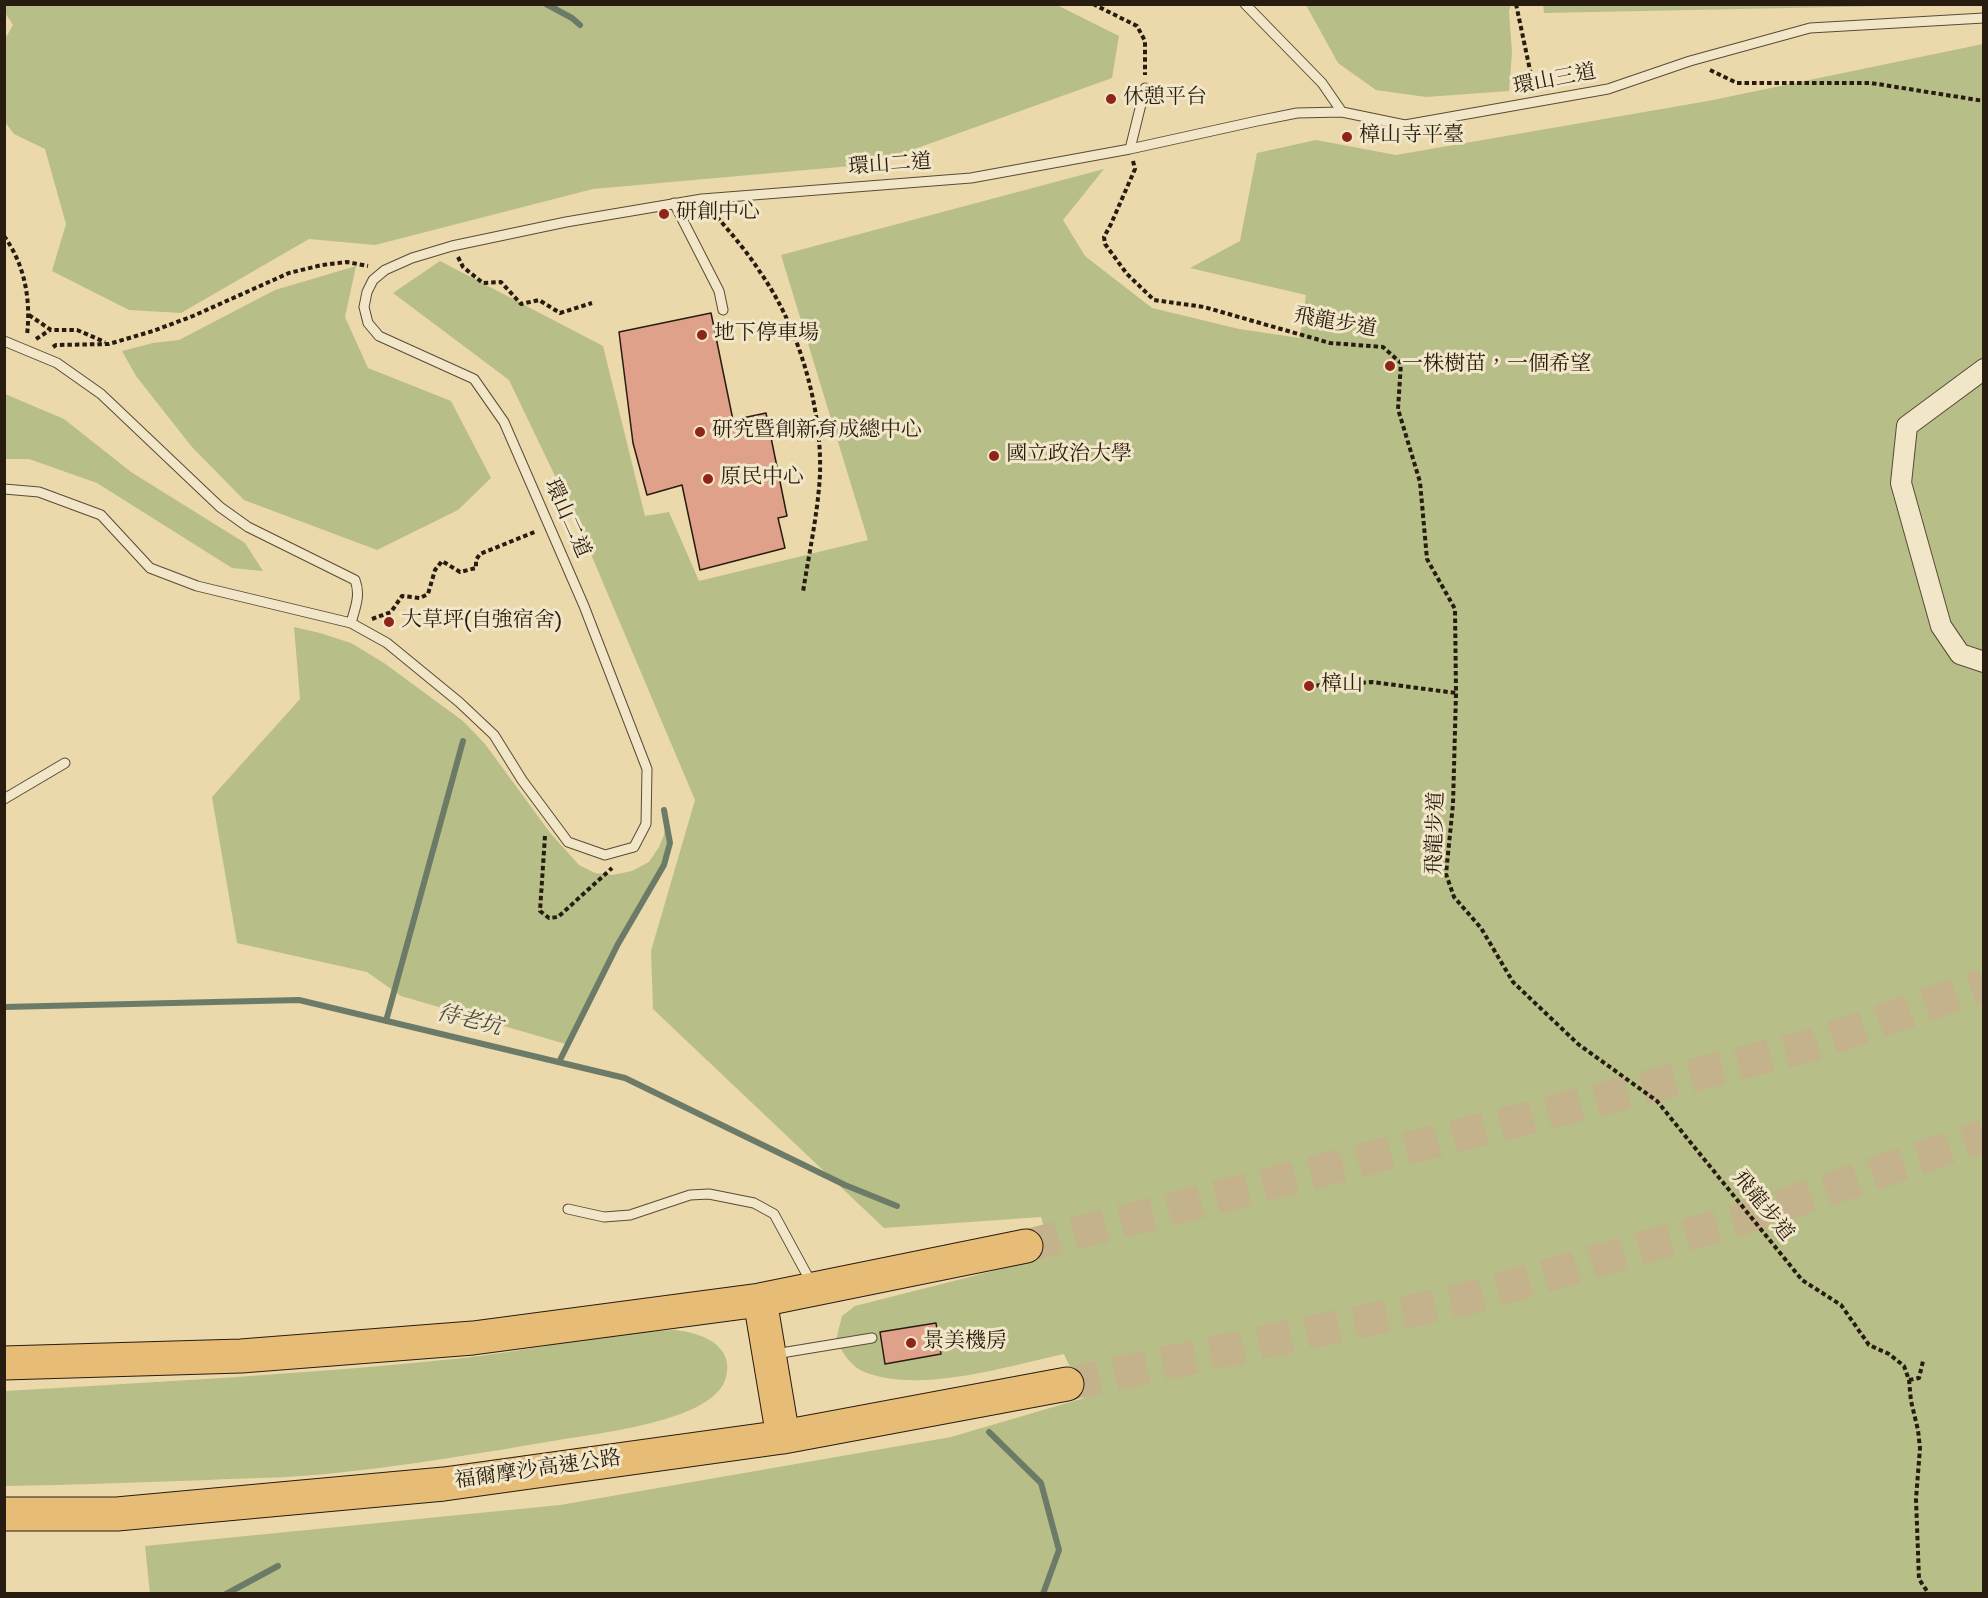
<!DOCTYPE html>
<html>
<head>
<meta charset="utf-8">
<style>
  body { margin:0 }
  #map { position:relative; width:1988px; height:1598px; overflow:hidden; background:#ebd8ab; font-family:"IM FELL DW Pica",serif }
  canvas { display:block }
  .frame { position:absolute; inset:0; border:6px solid #281c10; pointer-events:none }
</style>
</head>
<body>
<div id="map">
<canvas width="1988" height="1598"></canvas>
<div class="frame"></div>
</div>
<script>
const c = document.querySelector('canvas').getContext('2d');
c.lineJoin = 'round';
function fill(path, color) { c.fillStyle = color; c.fill(path, 'evenodd'); }
function strokePath(path, color, width, dash) { c.strokeStyle = color; c.lineWidth = width; c.lineCap = dash ? 'butt' : 'round'; c.setLineDash(dash || []); c.stroke(path); }
function drawText(font, color, halo, rows, align = 'center') {
  c.font = font + ' "IM FELL DW Pica","Noto Serif TC",serif'; c.lineWidth = 6; c.setLineDash([]); c.textBaseline = 'middle'; c.strokeStyle = halo; c.fillStyle = color; for (const [text, x, y, turn = 0] of rows) {
    c.save(); c.translate(x, y); c.rotate((+turn || 0) * Math.PI / 180); c.textAlign = isNaN(turn) ? turn : align; if (halo) c.strokeText(text, 0, 0); c.fillText(text, 0, 0); c.restore();
  }
}
const green = new Path2D(`
  M 5,4 L 1055,4 L 1119,36 L 1112,78 L 873,164 L 593,189 L 375,245 L 309,239 L 181,313 L 129,310 L 52,271 L 66,224 L 45,149 L 14,134 L 5,122 L 5,39 L 13,25 L 5,13 Z
  M 1983,4 L 1544,13 L 1543,5 L 1543,4 Z
  M 1306,5 L 1511,5 L 1509,11 L 1512,53 L 1509,91 L 1426,97 L 1376,90 L 1338,63 Z
  M 1983,44 L 1983,1593 L 150,1594 L 145,1546 L 560,1505 L 951,1437 L 1084,1398 L 1064,1354 C 1008,1366 923,1393 867,1373 C 852,1368 843,1354 836,1340 L 842,1316 L 855,1306 L 1052,1256 L 1041,1217 L 884,1228 L 653,1009 L 651,951 L 695,800 L 579,526 L 509,380 L 393,293 L 440,261 L 603,346 L 645,516 L 669,512 L 699,581 L 868,540 L 781,255 L 1104,169 L 1063,220 L 1085,256 L 1152,308 L 1239,329 L 1300,338 L 1306,295 L 1190,268 L 1240,241 L 1257,153 L 1316,140 L 1396,155 L 1708,101 Z
  M 356,266 L 345,317 L 368,368 L 451,401 L 491,478 L 458,510 L 377,550 L 244,500 L 192,447 L 136,376 L 122,351 L 153,343 L 179,340 L 275,290 Z
  M 5,394 L 64,419 L 131,472 L 245,543 L 263,571 L 232,568 L 97,483 L 29,459 L 5,459 Z
  M 294,627 L 320,633 L 351,643 L 384,663 L 463,721 L 485,744 L 551,834 L 579,865 L 595,873 L 612,875 L 632,871 L 649,862 L 659,847 L 664,835 L 665,820 L 668,835 L 668,849 L 662,864 L 619,937 L 569,1045 L 401,996 L 367,972 L 237,943 L 212,797 L 300,699 Z
  M 675,1330 C 689,1332 700,1334 713,1342 C 725,1351 730,1362 726,1377 C 716,1421 598,1433 559,1440 C 482,1453 405,1466 326,1474 C 287,1478 248,1478 208,1480 C 140,1482 73,1485 5,1486 L 5,1391 C 157,1382 310,1374 463,1358 C 534,1350 603,1333 675,1330 Z`);
const stream = new Path2D(`
  M 546,4 L 572,18 L 580,25
  M 4,1007 L 299,1000 L 625,1078 L 845,1185 L 897,1206
  M 386,1021 L 463,741
  M 559,1062 L 618,944 L 664,865 L 670,843 L 664,810
  M 989,1432 L 1041,1483 L 1059,1550 L 1043,1594
  M 226,1594 L 278,1566`);
const building = new Path2D(`
  M 711,313 L 733,420 L 766,413 L 787,516 L 778,518 L 785,548 L 700,570 L 682,485 L 647,495 L 633,443 L 619,332 Z
  M 936,1323 L 941,1354 L 885,1364 L 880,1332 Z`);
const motorwayTunnel = new Path2D(`
  M 1026,1246 L 1808,1046 L 1984,985
  M 1067,1384 L 1462,1300 L 1742,1219 L 1984,1136`);
const path = new Path2D(`
  M 1093,4 L 1137,26 L 1145,41 L 1145,75
  M 1516,4 L 1534,89
  M 1710,70 L 1737,83 L 1871,83 L 1984,101
  M 1133,161 L 1135,169 L 1111,224 L 1104,237 L 1105,244 L 1127,274 L 1154,300 L 1204,307 L 1330,343 L 1383,347 L 1401,363 L 1398,409 L 1420,482 L 1427,559 L 1455,609 L 1456,693 L 1453,804 L 1446,874 L 1454,897 L 1481,928 L 1513,982 L 1578,1044 L 1657,1101 L 1802,1280 L 1841,1305 L 1869,1345 L 1889,1354 L 1904,1366 L 1909,1380 L 1911,1401 L 1918,1430 L 1920,1448 L 1916,1499 L 1919,1579 L 1929,1594
  M 712,211 C 729,231 746,250 760,272 C 799,327 822,407 820,474 C 818,513 809,553 803,592
  M 4,236 C 25,265 31,300 27,335
  M 458,257 L 463,267 L 483,283 L 501,282 L 521,304 L 539,300 L 560,313 L 592,303
  M 29,315 L 51,330 L 77,330 L 105,342
  M 36,339 L 50,330
  M 53,347 L 56,345 L 109,344 L 153,331 L 193,316 L 289,273 L 322,265 L 347,262 L 368,266
  M 372,619 L 391,612 L 402,596 L 420,598 L 428,594 L 435,570 L 442,561 L 460,572 L 476,568 L 476,560 L 480,554 L 537,531
  M 1309,686 L 1372,682 L 1456,693
  M 545,836 L 540,911 L 549,918 L 558,917 L 612,868
  M 1909,1380 L 1919,1378 L 1923,1361`);
const service = new Path2D(`
  M 1245,4 L 1322,83 L 1342,112
  M 1130,149 L 1145,88
  M 674,203 L 719,291 L 723,310
  M 4,341 L 57,363 L 101,394 L 220,507 L 248,527 L 355,580 C 361,595 355,608 351,623
  M 4,489 L 39,492 L 101,515 L 150,568 L 197,586 L 351,623 L 387,643 L 459,702 L 494,735 L 522,780 L 568,842 L 605,855 L 634,847 L 646,824 L 647,769 L 584,606 L 504,422 L 474,379 L 379,336 L 368,323 L 364,307 L 367,292 L 373,280 L 385,270 L 412,258 L 452,246 L 566,222 L 702,199 L 971,178 L 1130,149 L 1257,121 L 1297,113 L 1342,112 L 1405,125 L 1608,89 L 1690,61 L 1810,28 L 1984,18
  M 4,799 L 65,763
  M 568,1209 L 604,1217 L 630,1215 L 690,1195 L 709,1194 L 754,1203 L 774,1214 L 812,1284
  M 775,1354 L 872,1338`);
const minor = new Path2D(`
  M 1984,369 L 1907,426 L 1901,483 L 1941,626 L 1960,654 L 1984,662`);
const motorway = new Path2D(`
  M 760,1300 L 783,1437
  M 4,1363 L 241,1356 L 473,1338 L 760,1300 L 1026,1246
  M 4,1514 L 117,1514 L 444,1484 L 783,1437 L 1067,1384`);
const markers = [
  [1111,99,6,"#8f2418"],
  [1347,137,6,"#8f2418"],
  [664,214,6,"#8f2418"],
  [702,335,6,"#8f2418"],
  [1390,366,6,"#8f2418"],
  [700,432,6,"#8f2418"],
  [994,456,6,"#8f2418"],
  [708,479,6,"#8f2418"],
  [389,622,6,"#8f2418"],
  [1309,686,6,"#8f2418"],
  [911,1343,6,"#8f2418"]
];
const streetNames = [
  ["環山三道",1555,81,-11],
  ["環山二道",890,166,-4],
  ["飛龍步道",1335,324,10],
  ["環山二道",566,519,66],
  ["飛龍步道",1437,833,-88],
  ["飛龍步道",1762,1207,51],
  ["福爾摩沙高速公路",538,1471,-8]
];
const poiNames = [
  ["休憩平台",1123,99],
  ["樟山寺平臺",1359,137],
  ["研創中心",676,214],
  ["地下停車場",714,335],
  ["一株樹苗，一個希望",1402,366],
  ["研究暨創新育成總中心",712,432],
  ["國立政治大學",1006,456],
  ["原民中心",720,479],
  ["大草坪(自強宿舍)",401,622],
  ["樟山",1321,686],
  ["景美機房",923,1343]
];
const waterNames = [
  ["待老坑",469,1022,14]
];
fill(green, '#b8be88');
strokePath(stream, '#6c7b68', 6);
fill(building, '#e0a18b');
strokePath(building, '#281c10', 1.5);
strokePath(motorwayTunnel, '#c4b28c', 33, [33, 16]);
strokePath(service, '#594b37', 11);
strokePath(minor, '#594b37', 22);
strokePath(motorway, '#281c10', 35);
strokePath(path, '#281c10', 4, [4.5, 3]);
strokePath(service, '#f2e6c8', 9);
strokePath(minor, '#f2e6c8', 20);
strokePath(motorway, '#e6bc76', 33);
for (const [x, y, r, color] of markers) { const dot = new Path2D(); dot.arc(x, y, r, 0, 2 * Math.PI); c.fillStyle = color; c.fill(dot); strokePath(dot, '#f2e6c8', 2); }
drawText('21px', '#281c10', '#f2e6c8', streetNames);
drawText('21px', '#281c10', '#f2e6c8', poiNames, 'left');
drawText('italic 22px', '#4a4c3c', '#f2e6c8', waterNames);
</script>
</body>
</html>
